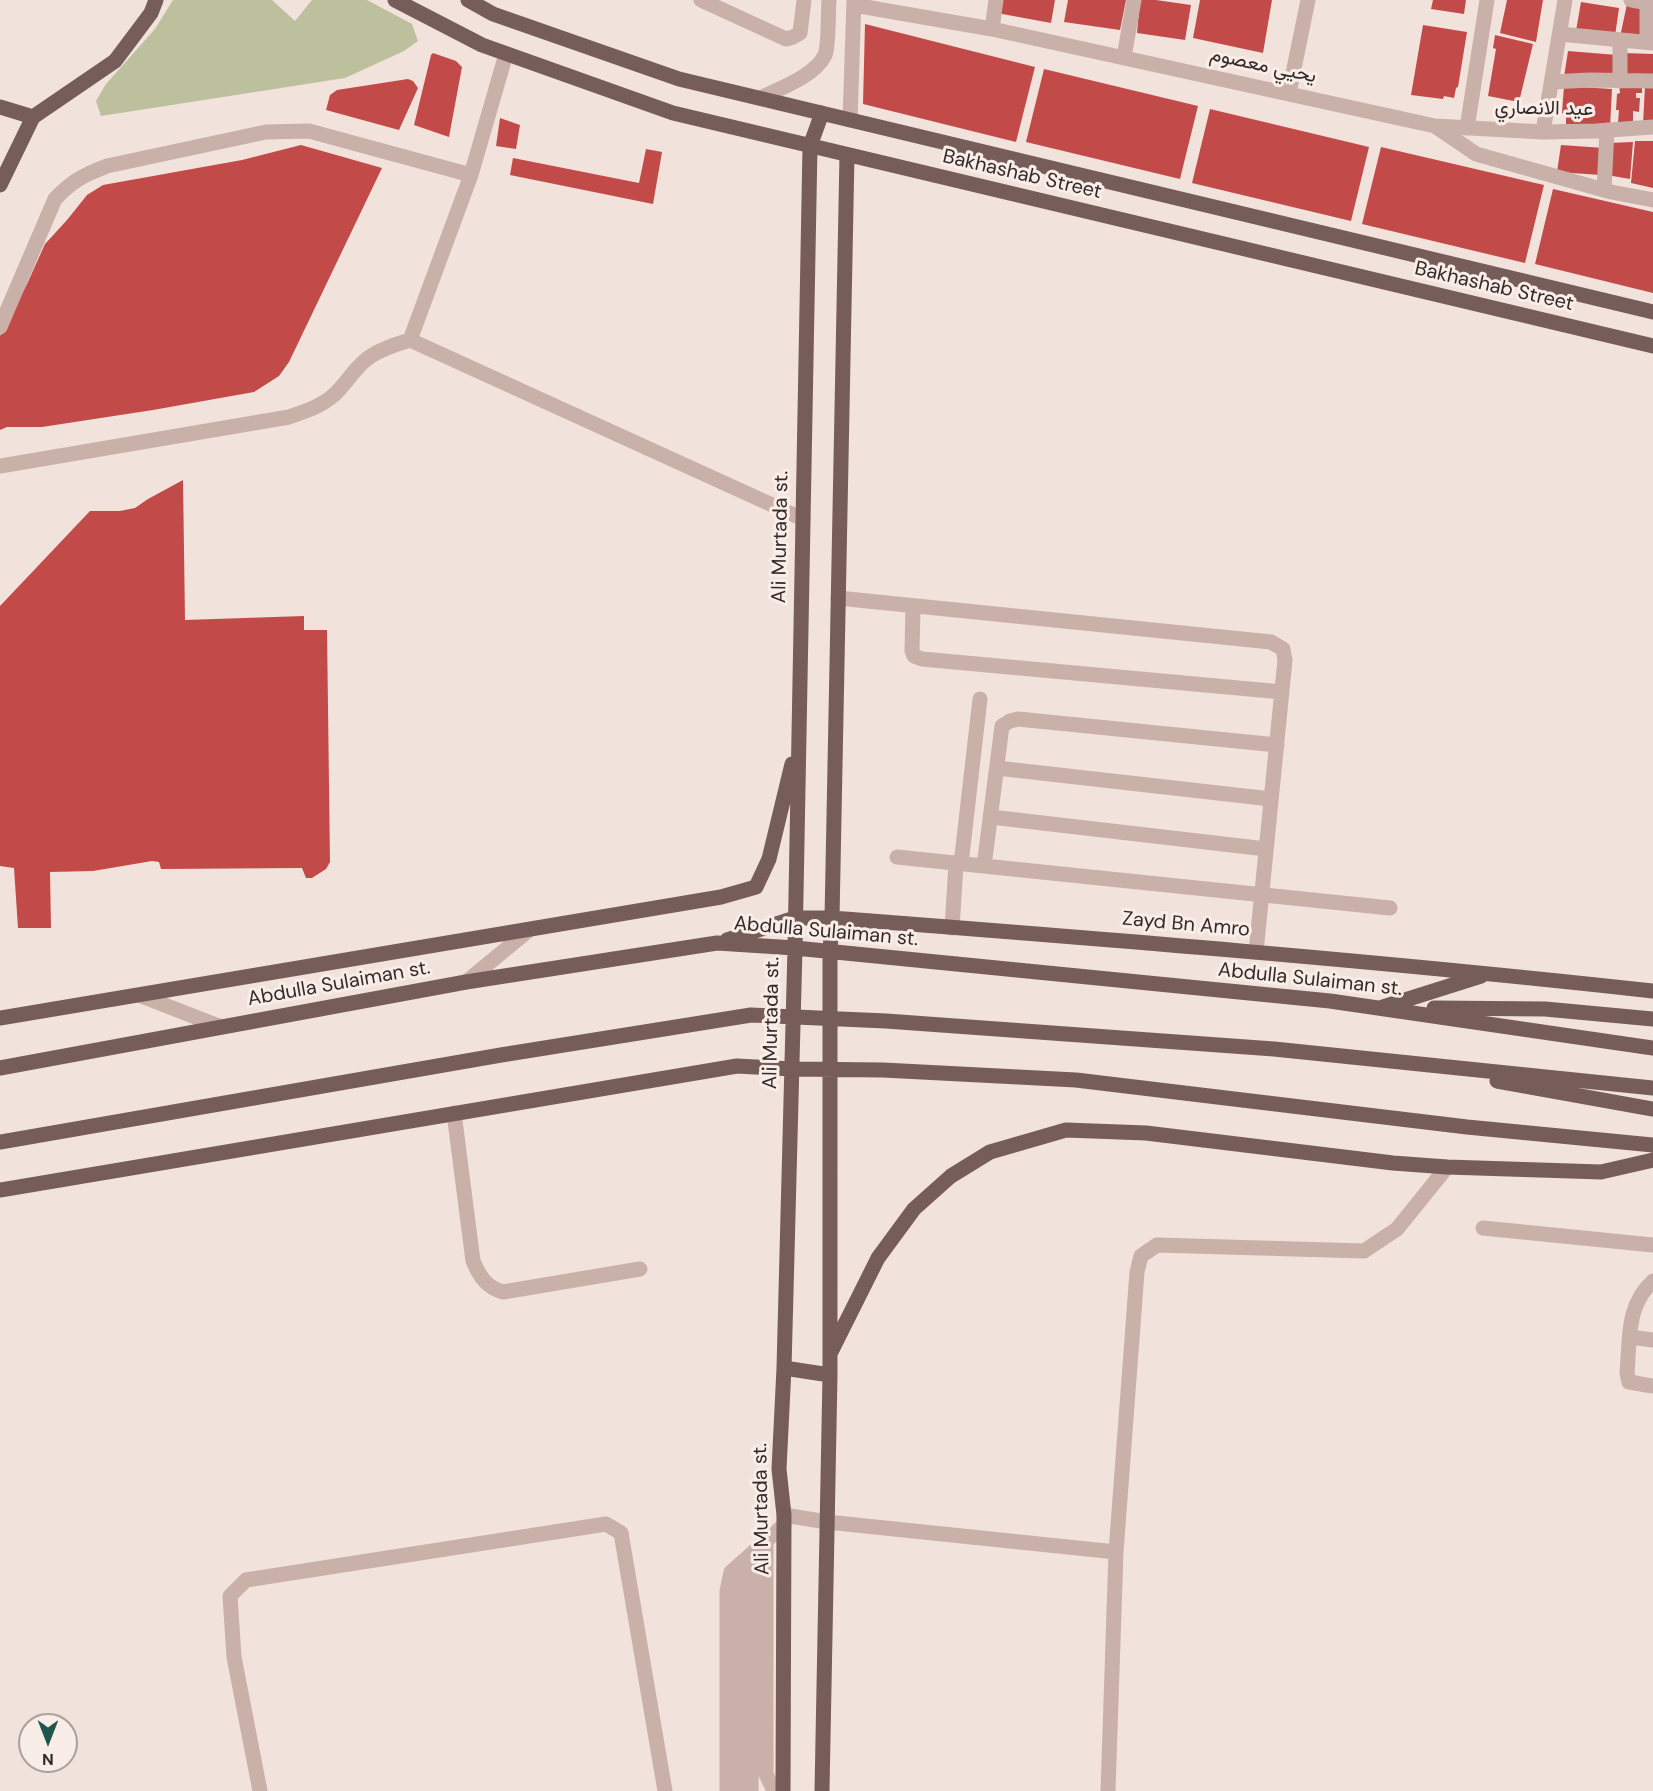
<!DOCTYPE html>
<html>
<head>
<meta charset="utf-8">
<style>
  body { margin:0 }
  #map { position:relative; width:1653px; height:1791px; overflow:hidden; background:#f1e2dc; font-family:"DM Sans",sans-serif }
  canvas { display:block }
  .north { position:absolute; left:18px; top:1713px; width:60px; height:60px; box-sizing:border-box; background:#f9ede8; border:2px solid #ab9f9b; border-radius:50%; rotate:180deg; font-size:16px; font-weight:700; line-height:24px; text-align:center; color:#362928 }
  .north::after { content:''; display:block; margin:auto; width:21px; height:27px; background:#1f564e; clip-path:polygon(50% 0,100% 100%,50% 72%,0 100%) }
</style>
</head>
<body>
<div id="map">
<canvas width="1653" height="1791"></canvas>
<div class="north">N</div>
</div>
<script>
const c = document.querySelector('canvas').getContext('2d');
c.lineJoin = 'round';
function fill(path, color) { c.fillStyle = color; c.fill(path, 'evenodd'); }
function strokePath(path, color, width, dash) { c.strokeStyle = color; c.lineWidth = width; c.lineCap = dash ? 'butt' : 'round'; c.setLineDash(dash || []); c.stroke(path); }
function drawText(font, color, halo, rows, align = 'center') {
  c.font = font + ' "DM Sans",Vazirmatn,sans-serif'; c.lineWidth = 6; c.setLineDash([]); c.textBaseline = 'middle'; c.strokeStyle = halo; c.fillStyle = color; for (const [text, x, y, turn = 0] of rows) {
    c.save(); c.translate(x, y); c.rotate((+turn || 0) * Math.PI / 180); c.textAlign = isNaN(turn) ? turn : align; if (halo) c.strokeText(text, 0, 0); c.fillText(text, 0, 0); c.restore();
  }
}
const green = new Path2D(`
  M 173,0 L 272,0 L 295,21 L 312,0 L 367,0 L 412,24 L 418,41 L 404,51 L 345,78 L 101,116 L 96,101 L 106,84 L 155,29 Z`);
const building = new Path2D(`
  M 999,0 L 1055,0 L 1051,23 L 997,13 Z
  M 1068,0 L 1126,0 L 1120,30 L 1064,22 Z
  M 1140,0 L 1156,0 L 1191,5 L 1185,40 L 1137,33 Z
  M 1200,0 L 1272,0 L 1263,53 L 1193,38 Z
  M 1433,0 L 1466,0 L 1464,14 L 1431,9 Z
  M 1507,0 L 1543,0 L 1536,42 L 1500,33 Z
  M 1581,2 L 1619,8 L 1615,36 L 1576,31 Z
  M 1627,4 L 1646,6 L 1646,40 L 1620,37 Z
  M 865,24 L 1035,67 L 1016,142 L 863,104 Z
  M 1423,25 L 1467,32 L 1458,87 L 1456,88 L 1454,98 L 1444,96 L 1443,99 L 1411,95 Z
  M 1495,35 L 1533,44 L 1519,102 L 1488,96 L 1496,49 L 1493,48 Z
  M 1568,51 L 1617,55 L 1617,77 L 1564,77 Z
  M 433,53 L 456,61 L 462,67 L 449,137 L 414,125 L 431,55 Z
  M 1624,53 L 1653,54 L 1653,77 L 1624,77 Z
  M 1044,69 L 1198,106 L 1180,179 L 1026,142 Z
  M 408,79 L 413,81 L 418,88 L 399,130 L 326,110 L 330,95 L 337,90 Z
  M 1619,83 L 1642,83 L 1642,93 L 1636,93 L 1636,98 L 1640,98 L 1639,112 L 1633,111 L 1633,122 L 1618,123 L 1619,110 L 1616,110 L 1617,94 L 1620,93 Z
  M 1645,85 L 1653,85 L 1653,124 L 1643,125 Z
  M 1564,86 L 1612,89 L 1610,128 L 1566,129 L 1566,114 L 1562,113 Z
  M 1210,109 L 1369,147 L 1351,221 L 1192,183 Z
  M 500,118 L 520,125 L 516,149 L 496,146 Z
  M 1635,141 L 1653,141 L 1653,188 L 1631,183 Z
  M 1633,142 L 1630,179 L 1607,175 L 1608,143 Z
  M 301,145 L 382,168 L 289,362 L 279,376 L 254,392 L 153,410 L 42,427 L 7,427 L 0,430 L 0,336 L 27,284 L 45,244 L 67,220 L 87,195 L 103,185 L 242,160 Z
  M 1561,145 L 1604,148 L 1601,175 L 1557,172 Z
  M 1381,147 L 1544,185 L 1525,263 L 1362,224 Z
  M 646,149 L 662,152 L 653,204 L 510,175 L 513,158 L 639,183 Z
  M 1553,189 L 1653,212 L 1653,293 L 1535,264 Z
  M 183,480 L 185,620 L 304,616 L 304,630 L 327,630 L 330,862 L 326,869 L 312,878 L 306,878 L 302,868 L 161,869 L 159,862 L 152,861 L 93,871 L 50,872 L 51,928 L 18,928 L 14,868 L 0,866 L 0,606 L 90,511 L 120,511 L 135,508 L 148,499 Z`);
const minor = new Path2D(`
  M 701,0 L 786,39 L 793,37 L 800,33 L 804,0
  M 1631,0 L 1647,3
  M 1647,0 L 1647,42
  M 854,5 L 992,29 L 1435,126 L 1476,154 L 1611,192 L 1653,200
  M 992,29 L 996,0
  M 1560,34 L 1653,43
  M 1124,57 L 1134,0
  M 1620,81 L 1620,40
  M 1552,82 L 1589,80 L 1653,81
  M 1289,93 L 1308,0
  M 760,98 C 779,89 815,76 825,55 C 829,46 828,12 829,0
  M 850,120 L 854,0
  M 1435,126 L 1543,132 L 1596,131 L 1653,127
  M 1467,128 L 1487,0
  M 1543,132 L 1565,0
  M 1604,190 L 1607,130
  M 0,327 L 55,199 C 73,180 84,175 107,166 L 266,132 L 309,131 L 471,175
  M 410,340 L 803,519
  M 0,466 L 289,417 C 306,411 322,406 335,394 C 348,382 356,365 371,356 C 383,348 397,344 410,340 L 471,175 L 506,54
  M 838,598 L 1271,642 L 1283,649 L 1285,660 L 1256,952
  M 913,606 L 912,651 L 914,656 L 922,659 L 1282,692
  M 997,768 L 1271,799
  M 991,817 L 1266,849
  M 897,857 L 1390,908
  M 961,864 L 980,699
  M 984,866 L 1002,726 L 1010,721 L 1018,719 L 1277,745
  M 952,928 L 956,864
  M 466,982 L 529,930
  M 139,995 L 221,1027
  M 454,1113 L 473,1261 C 480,1277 486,1287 503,1292 L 640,1269
  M 1483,1228 L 1653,1245
  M 1653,1281 C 1626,1305 1630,1340 1627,1373 L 1629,1382 L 1653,1386
  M 1630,1337 L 1653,1340
  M 784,1515 L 827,1522 L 1116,1552
  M 766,1542 L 766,1774 L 774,1791
  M 260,1791 L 234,1657 L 230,1596 L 246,1580 L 606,1524 L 621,1533 L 665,1791
  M 727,1791 L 727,1591 L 731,1572 L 784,1525
  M 740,1791 L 741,1564
  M 751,1791 L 754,1552
  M 1108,1791 L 1116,1552 L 1137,1272 L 1141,1256 L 1157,1245 L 1364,1251 L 1397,1229 L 1447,1167`);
const major = new Path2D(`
  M 395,0 L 482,45 L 673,113 L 1653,346
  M 468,0 L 493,14 L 679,79 L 1653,312
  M 0,107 L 33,117 L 115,61 L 151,13 L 156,0
  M 0,185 L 33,117
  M 727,940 L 795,918 L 832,918 C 1106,939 1380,961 1653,991
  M 1383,1007 L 1481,976
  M 1434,1008 L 1545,1009 L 1653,1019
  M 0,1018 L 721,897 L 756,887 L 769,859 L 792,764
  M 0,1068 L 466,982 L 717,943 L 795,948 L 1330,1001 L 1653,1048
  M 1497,1081 L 1653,1109
  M 0,1142 L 501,1055 L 751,1015 L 886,1021 L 1274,1049 L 1653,1088
  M 0,1190 L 737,1066 L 792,1069 L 883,1070 L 1076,1080 L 1467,1127 L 1653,1145
  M 831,1352 L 878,1258 L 914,1209 L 951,1176 L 990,1152 L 1066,1130 L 1146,1133 L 1393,1163 L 1447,1167 L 1601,1172 L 1653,1160
  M 784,1368 L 830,1375
  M 783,1791 L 784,1515 L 779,1469 L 784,1368 L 795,948 L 810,146 L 822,113
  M 822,1791 L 830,1375 L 830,952 L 832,918 L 847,155`);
const streetNames = [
  ["يحيي معصوم",1263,66,12],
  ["عيد الانصاري",1544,109,1],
  ["Bakhashab Street",1022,175,13],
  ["Bakhashab Street",1494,287,13],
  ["Ali Murtada st.",781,537,-89],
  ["Zayd Bn Amro",1186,925,5],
  ["Abdulla Sulaiman st.",826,932,5],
  ["Abdulla Sulaiman st.",1310,980,6],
  ["Abdulla Sulaiman st.",339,984,-10],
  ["Ali Murtada st.",772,1023,-89],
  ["Ali Murtada st.",762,1509,-91]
];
fill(green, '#bcc09c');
fill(building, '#c24b49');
strokePath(minor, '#c9b0a8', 15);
strokePath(major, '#775d5a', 15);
drawText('20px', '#362928', '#f9ede8', streetNames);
</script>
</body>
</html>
